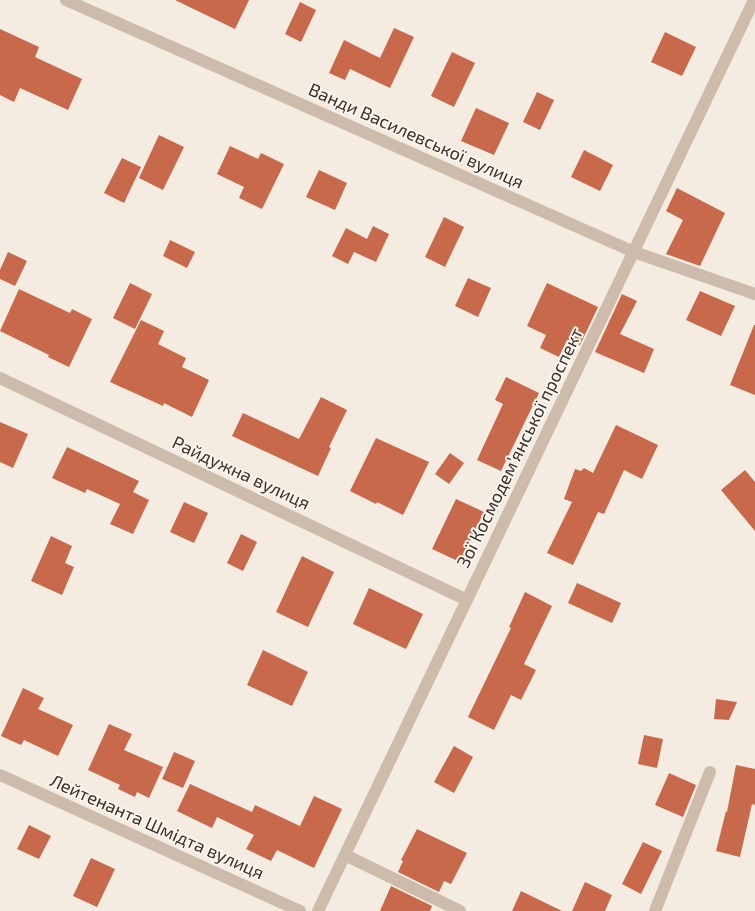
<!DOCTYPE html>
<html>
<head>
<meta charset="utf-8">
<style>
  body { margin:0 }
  canvas { display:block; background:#f4ebe1 }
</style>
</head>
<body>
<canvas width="755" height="911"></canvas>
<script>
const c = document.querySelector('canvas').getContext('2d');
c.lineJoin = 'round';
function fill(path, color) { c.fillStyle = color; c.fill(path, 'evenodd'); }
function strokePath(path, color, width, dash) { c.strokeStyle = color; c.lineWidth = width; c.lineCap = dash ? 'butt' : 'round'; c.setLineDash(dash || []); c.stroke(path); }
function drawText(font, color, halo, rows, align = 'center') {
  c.font = font + ' "Exo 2",sans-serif'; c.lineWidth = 4; c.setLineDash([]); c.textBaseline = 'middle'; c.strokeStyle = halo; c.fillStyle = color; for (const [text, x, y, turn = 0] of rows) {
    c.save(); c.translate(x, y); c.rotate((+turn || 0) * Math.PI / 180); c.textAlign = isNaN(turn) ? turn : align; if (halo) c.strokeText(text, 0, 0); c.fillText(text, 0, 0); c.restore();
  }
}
const building = new Path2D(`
  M 175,0 L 249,0 L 235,29 Z
  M 300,2 L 316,10 L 301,42 L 285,34 Z
  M 394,28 L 414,37 L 390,88 L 350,69 L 345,80 L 329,73 L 344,40 L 380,58 Z
  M 0,29 L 39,47 L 35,57 L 82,79 L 68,110 L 20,88 L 14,102 L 0,95 Z
  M 665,32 L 696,47 L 682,76 L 651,62 Z
  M 452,52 L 475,63 L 454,107 L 431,96 Z
  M 537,92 L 554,100 L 540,130 L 523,122 Z
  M 476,108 L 509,123 L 494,155 L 461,141 Z
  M 159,135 L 184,147 L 163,190 L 139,178 Z
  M 230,146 L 258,159 L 261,153 L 284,164 L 262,209 L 239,198 L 244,187 L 217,174 Z
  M 584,150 L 613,165 L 600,191 L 571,177 Z
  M 122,158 L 141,167 L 124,203 L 104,193 Z
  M 319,170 L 347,183 L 335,210 L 306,197 Z
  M 677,188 L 725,213 L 700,266 L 666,254 L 683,220 L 666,211 Z
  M 444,217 L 464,227 L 445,267 L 425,257 Z
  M 373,226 L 389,234 L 376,262 L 354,252 L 348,264 L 332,256 L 346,228 L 367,239 Z
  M 170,240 L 195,252 L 187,268 L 163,256 Z
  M 8,252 L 27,261 L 15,286 L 0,279 L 0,270 Z
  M 468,278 L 491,288 L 478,317 L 455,306 Z
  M 130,283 L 152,294 L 135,329 L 113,318 Z
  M 547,283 L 598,307 L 580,345 L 567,340 L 559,357 L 540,348 L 546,335 L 527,326 Z
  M 19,289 L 70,313 L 72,309 L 92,319 L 69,367 L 48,357 L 49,355 L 0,331 Z
  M 700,291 L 735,306 L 721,336 L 686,320 Z
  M 622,294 L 637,301 L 620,334 L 654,349 L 644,373 L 595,352 Z
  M 141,320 L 164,331 L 158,344 L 186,358 L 182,367 L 209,380 L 192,417 L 164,403 L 163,406 L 110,382 Z
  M 754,325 L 755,325 L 755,395 L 730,385 Z
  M 506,377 L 539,393 L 501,471 L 477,460 L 503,404 L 495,400 Z
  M 321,397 L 347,410 L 329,447 L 331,448 L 318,476 L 232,436 L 243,413 L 299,439 Z
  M 0,422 L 28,434 L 13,468 L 0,462 Z
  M 616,425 L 658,445 L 642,479 L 624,470 L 604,514 L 598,512 L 573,565 L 547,553 L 572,502 L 564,499 L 575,469 L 581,471 L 584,468 L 593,473 Z
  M 376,438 L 429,462 L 403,515 L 377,502 L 376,504 L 350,491 Z
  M 67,447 L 139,481 L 133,492 L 149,500 L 133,534 L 110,524 L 120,504 L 87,489 L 85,493 L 52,478 Z
  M 450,453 L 464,463 L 449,484 L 435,474 Z
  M 745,470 L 755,482 L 755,531 L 721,490 Z
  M 456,499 L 484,512 L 460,562 L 432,549 Z
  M 184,502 L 208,513 L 194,543 L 170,532 Z
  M 241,534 L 257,542 L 243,571 L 227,563 Z
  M 51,536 L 72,546 L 65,563 L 74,567 L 62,595 L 31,581 Z
  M 302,556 L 334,572 L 308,627 L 276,612 Z
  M 577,583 L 621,603 L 612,623 L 568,603 Z
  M 369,588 L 423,614 L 406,649 L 353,624 Z
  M 525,592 L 552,606 L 524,664 L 536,670 L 521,700 L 511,695 L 494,730 L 468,717 L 511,628 L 509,627 Z
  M 263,650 L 308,672 L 292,706 L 247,685 Z
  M 23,688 L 44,698 L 38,709 L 73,725 L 58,756 L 24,740 L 21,745 L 1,736 Z
  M 716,699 L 737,702 L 729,720 L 714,719 Z
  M 109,724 L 132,734 L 124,750 L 163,767 L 149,798 L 137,792 L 135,797 L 118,789 L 120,785 L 88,770 Z
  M 644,735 L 663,739 L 657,768 L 638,764 Z
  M 454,746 L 473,757 L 454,793 L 434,782 Z
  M 174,752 L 195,761 L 183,788 L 162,779 Z
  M 736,765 L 755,769 L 755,805 L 752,804 L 740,857 L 716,851 L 726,811 L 727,812 Z
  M 669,773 L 696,785 L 683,817 L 655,805 Z
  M 190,784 L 252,812 L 255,805 L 300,826 L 314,796 L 342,809 L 314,868 L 277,850 L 271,861 L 246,849 L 254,835 L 217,817 L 212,828 L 177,811 Z
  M 29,825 L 51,836 L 39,859 L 17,849 Z
  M 417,829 L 467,853 L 451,884 L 444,881 L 439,892 L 398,872 L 403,861 L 401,860 Z
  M 643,842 L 662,851 L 641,894 L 622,884 Z
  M 91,858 L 115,869 L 97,907 L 73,896 Z
  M 585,882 L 612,895 L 605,911 L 572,911 Z
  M 391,886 L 432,906 L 430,911 L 380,911 Z
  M 521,891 L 562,911 L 512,911 Z`);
const minor = new Path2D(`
  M 66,0 L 634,252 L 755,294
  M 0,378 L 467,600
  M 0,775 L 300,911
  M 345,855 L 460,911
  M 318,911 L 754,0
  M 655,911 L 710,772`);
const streetNames = [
  ["Ванди Василевської вулиця",416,136,24],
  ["Зої Космодем’янської проспект",520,448,-64],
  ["Райдужна вулиця",241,473,25],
  ["Лейтенанта Шмідта вулиця",157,827,24]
];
fill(building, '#c8694b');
strokePath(minor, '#cdbbac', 12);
drawText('18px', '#3b302b', '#fbf5ee', streetNames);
</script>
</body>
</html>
